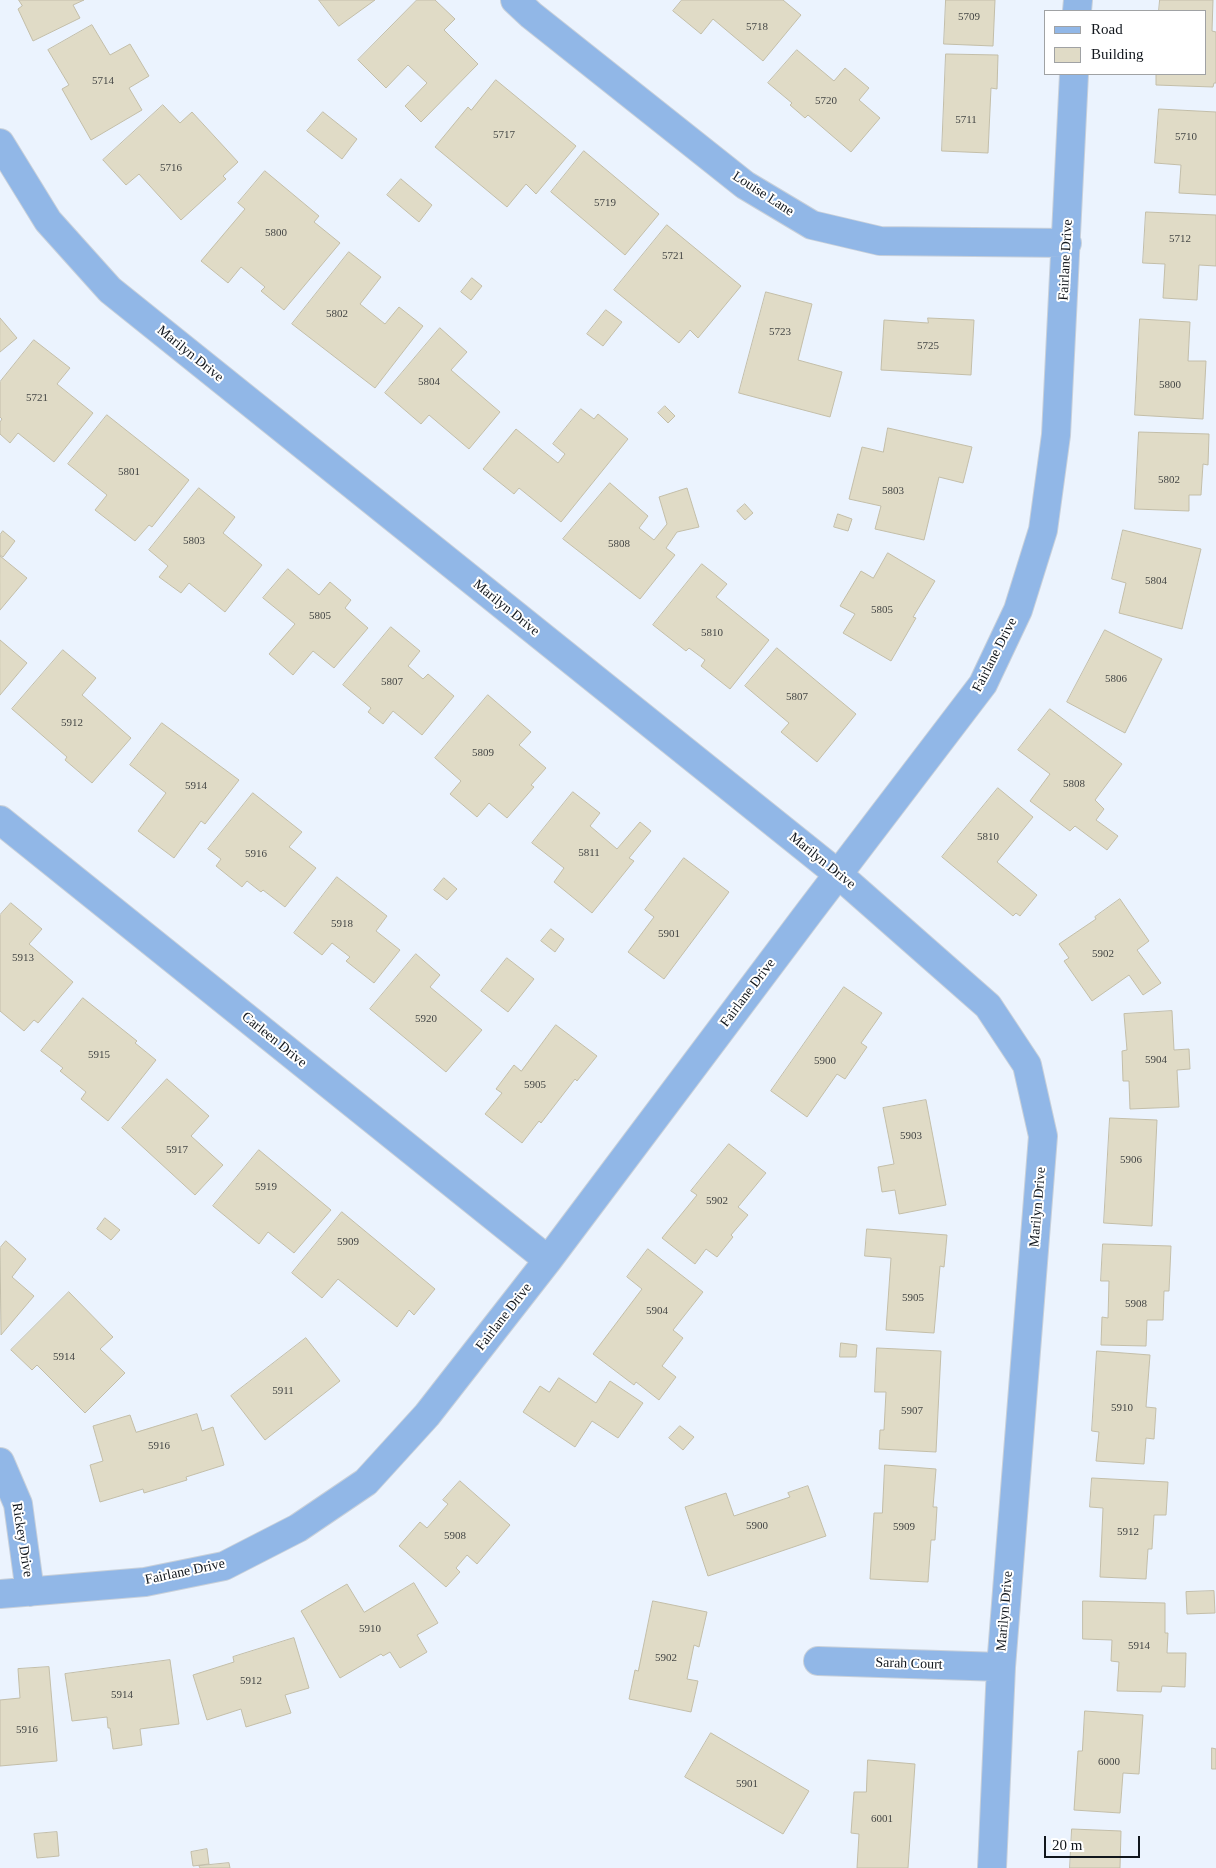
<!DOCTYPE html>
<html>
<head>
<meta charset="utf-8">
<style>
  body { margin:0 }
  #map { position:relative; width:1216px; height:1868px; overflow:hidden; background:#ebf3fe; font-family:Georgia,serif }
  canvas { display:block }
  .legend { position:absolute; left:1044px; top:10px; width:162px; height:65px; box-sizing:border-box; background:#fff; border:1px solid #a0a2a4; margin:0; padding:6px 9px; list-style:none; font-size:15px; color:#11161c }
  .legend li { display:flex; align-items:center; gap:10px; height:25px }
  .legend b { width:25px; border:1px solid #a0a2a4 }
  .scale { position:absolute; left:1044px; top:1836px; width:96px; height:22px; box-sizing:border-box; border:2px solid #11161c; border-top:0; padding-left:6px; font-size:15px; line-height:18px; white-space:nowrap; color:#11161c; -webkit-text-stroke:4px #fff; paint-order:stroke }
</style>
</head>
<body>
<div id="map">
<canvas width="1216" height="1868"></canvas>
<ul class="legend">
<li><b style="height:6px;background:#91b7e7"></b>Road</li>
<li><b style="height:14px;background:#e0dbc6"></b>Building</li>
</ul>
<div class="scale">20 m</div>
</div>
<script>
const c = document.querySelector('canvas').getContext('2d');
c.lineJoin = 'round';
function fill(path, color) { c.fillStyle = color; c.fill(path, 'evenodd'); }
function strokePath(path, color, width, dash) { c.strokeStyle = color; c.lineWidth = width; c.lineCap = dash ? 'butt' : 'round'; c.setLineDash(dash || []); c.stroke(path); }
function drawText(font, color, halo, rows, align = 'center') {
  c.font = font + ' Georgia,serif'; c.lineWidth = 4; c.setLineDash([]); c.textBaseline = 'middle'; c.strokeStyle = halo; c.fillStyle = color; for (const [text, x, y, turn = 0] of rows) {
    c.save(); c.translate(x, y); c.rotate((+turn || 0) * Math.PI / 180); c.textAlign = isNaN(turn) ? turn : align; if (halo) c.strokeText(text, 0, 0); c.fillText(text, 0, 0); c.restore();
  }
}
const building = new Path2D(`
  M 19,0 L 84,0 L 73,5 L 80,18 L 33,41 L 18,9 L 22,6 Z
  M 319,0 L 375,0 L 339,26 Z
  M 417,0 L 435,0 L 455,19 L 444,30 L 478,64 L 421,122 L 405,106 L 427,83 L 408,65 L 386,88 L 358,60 Z
  M 682,0 L 783,0 L 801,15 L 763,61 L 713,19 L 701,34 L 673,11 Z
  M 946,0 L 995,0 L 993,46 L 944,44 Z
  M 1160,0 L 1213,0 L 1212,31 L 1216,32 L 1216,83 L 1214,83 L 1213,87 L 1156,85 L 1156,74 L 1205,74 L 1205,11 L 1159,11 Z
  M 92,25 L 110,55 L 130,44 L 149,76 L 129,88 L 142,110 L 91,140 L 62,89 L 69,85 L 48,50 Z
  M 797,50 L 834,81 L 845,68 L 869,88 L 859,100 L 880,118 L 851,152 L 808,115 L 805,118 L 790,105 L 792,103 L 768,83 Z
  M 946,54 L 998,55 L 997,89 L 991,88 L 988,153 L 942,151 Z
  M 496,80 L 576,146 L 536,194 L 526,184 L 507,207 L 435,147 L 468,107 L 471,110 Z
  M 163,105 L 180,123 L 192,112 L 238,162 L 223,176 L 226,179 L 181,220 L 139,174 L 126,185 L 103,160 Z
  M 1159,109 L 1216,112 L 1216,195 L 1179,193 L 1181,165 L 1155,163 Z
  M 323,112 L 357,139 L 342,159 L 307,131 Z
  M 584,151 L 659,214 L 625,255 L 551,192 Z
  M 265,171 L 319,216 L 314,222 L 340,243 L 284,310 L 261,291 L 265,287 L 241,267 L 228,283 L 201,261 L 245,209 L 238,203 Z
  M 401,179 L 432,205 L 419,222 L 387,195 Z
  M 1146,212 L 1216,215 L 1216,266 L 1199,265 L 1197,300 L 1163,298 L 1165,264 L 1143,263 Z
  M 667,225 L 741,286 L 698,338 L 690,330 L 679,343 L 614,290 Z
  M 349,252 L 381,277 L 360,304 L 385,324 L 399,307 L 423,326 L 375,388 L 292,324 Z
  M 472,278 L 482,286 L 471,300 L 461,292 Z
  M 766,292 L 812,304 L 798,360 L 842,372 L 830,417 L 739,393 Z
  M 606,310 L 622,322 L 603,346 L 587,334 Z
  M 0,318 L 17,338 L 0,352 Z
  M 928,318 L 974,320 L 971,375 L 881,370 L 884,320 L 928,323 Z
  M 1140,319 L 1190,322 L 1188,361 L 1206,361 L 1203,419 L 1135,415 Z
  M 440,328 L 467,352 L 451,370 L 500,412 L 469,449 L 429,415 L 421,424 L 385,393 Z
  M 34,340 L 70,368 L 57,384 L 93,413 L 54,462 L 18,433 L 10,443 L 0,434 L 0,422 L 2,419 L 0,417 L 0,382 Z
  M 665,406 L 675,416 L 668,423 L 658,413 Z
  M 581,409 L 594,419 L 598,414 L 628,439 L 561,522 L 519,488 L 514,494 L 483,469 L 516,429 L 558,463 L 565,454 L 553,444 Z
  M 107,415 L 189,480 L 152,527 L 149,525 L 135,541 L 95,510 L 107,495 L 68,464 Z
  M 888,428 L 972,447 L 963,483 L 939,477 L 924,540 L 875,529 L 881,506 L 849,499 L 862,447 L 883,452 Z
  M 1139,432 L 1209,434 L 1208,465 L 1203,464 L 1201,495 L 1189,495 L 1189,511 L 1135,509 Z
  M 610,483 L 648,516 L 639,528 L 654,540 L 667,524 L 659,497 L 687,488 L 699,527 L 677,532 L 666,548 L 675,555 L 640,599 L 563,539 Z
  M 199,488 L 235,517 L 223,533 L 262,565 L 225,612 L 189,583 L 181,593 L 159,577 L 168,566 L 149,550 Z
  M 745,504 L 753,513 L 745,520 L 737,511 Z
  M 838,514 L 852,519 L 848,531 L 834,527 Z
  M 1123,530 L 1201,549 L 1182,629 L 1119,613 L 1126,583 L 1112,579 Z
  M 3,531 L 15,541 L 3,557 L 0,555 L 0,535 Z
  M 888,553 L 935,581 L 913,617 L 916,618 L 891,661 L 843,633 L 855,614 L 840,606 L 861,571 L 873,578 Z
  M 0,556 L 27,578 L 0,610 Z
  M 702,564 L 727,584 L 716,597 L 769,640 L 730,689 L 701,666 L 705,660 L 689,648 L 686,651 L 653,625 Z
  M 288,569 L 319,595 L 330,582 L 351,600 L 345,608 L 368,628 L 334,668 L 313,651 L 293,675 L 269,654 L 295,624 L 263,598 Z
  M 391,627 L 420,651 L 408,666 L 423,679 L 428,674 L 454,696 L 422,735 L 393,711 L 383,724 L 368,712 L 371,708 L 343,685 Z
  M 1105,630 L 1162,659 L 1125,733 L 1067,702 Z
  M 0,640 L 27,663 L 0,695 Z
  M 777,648 L 856,714 L 817,762 L 781,732 L 789,723 L 745,686 Z
  M 63,650 L 96,678 L 82,695 L 131,738 L 92,783 L 65,760 L 67,757 L 12,709 Z
  M 488,695 L 531,732 L 519,745 L 546,768 L 531,785 L 534,787 L 507,818 L 489,803 L 477,817 L 450,794 L 461,781 L 435,758 Z
  M 1050,709 L 1122,764 L 1095,800 L 1104,809 L 1096,820 L 1118,836 L 1107,850 L 1075,826 L 1070,831 L 1030,801 L 1050,774 L 1018,750 Z
  M 162,723 L 239,780 L 205,824 L 201,821 L 174,858 L 138,831 L 166,793 L 130,765 Z
  M 998,788 L 1033,817 L 997,862 L 1037,895 L 1020,916 L 1016,913 L 1013,916 L 942,857 Z
  M 573,792 L 600,813 L 590,826 L 617,849 L 640,822 L 651,831 L 629,858 L 634,861 L 592,913 L 554,882 L 564,868 L 532,843 Z
  M 253,793 L 302,832 L 289,847 L 316,868 L 285,907 L 263,890 L 261,892 L 247,881 L 242,887 L 216,866 L 221,859 L 208,849 Z
  M 684,858 L 729,892 L 664,979 L 628,952 L 654,917 L 645,910 Z
  M 337,877 L 387,916 L 376,931 L 400,950 L 374,983 L 346,961 L 350,957 L 332,943 L 322,955 L 294,933 Z
  M 444,878 L 457,889 L 447,900 L 434,890 Z
  M 1120,899 L 1149,941 L 1137,950 L 1161,983 L 1143,995 L 1129,975 L 1092,1001 L 1064,961 L 1069,958 L 1059,944 L 1096,919 L 1095,917 Z
  M 11,903 L 42,929 L 29,944 L 73,982 L 38,1023 L 34,1020 L 24,1031 L 0,1011 L 0,915 Z
  M 551,929 L 564,939 L 555,952 L 541,941 Z
  M 416,954 L 440,975 L 430,987 L 482,1030 L 446,1072 L 370,1009 Z
  M 507,958 L 534,979 L 508,1012 L 481,991 Z
  M 844,987 L 882,1013 L 861,1043 L 867,1047 L 845,1079 L 837,1074 L 807,1117 L 771,1091 Z
  M 83,998 L 137,1041 L 135,1043 L 156,1060 L 108,1121 L 81,1099 L 86,1092 L 60,1071 L 63,1068 L 41,1051 Z
  M 1172,1011 L 1174,1050 L 1189,1049 L 1190,1069 L 1177,1070 L 1179,1107 L 1130,1109 L 1129,1081 L 1123,1081 L 1122,1051 L 1127,1050 L 1124,1014 Z
  M 556,1025 L 597,1056 L 577,1081 L 575,1079 L 541,1123 L 539,1121 L 522,1143 L 485,1114 L 502,1093 L 496,1089 L 514,1065 L 521,1071 Z
  M 167,1079 L 209,1116 L 191,1136 L 223,1165 L 195,1195 L 122,1128 Z
  M 926,1100 L 946,1205 L 899,1214 L 895,1190 L 882,1192 L 878,1167 L 894,1164 L 883,1108 Z
  M 1110,1118 L 1157,1120 L 1152,1226 L 1104,1223 Z
  M 729,1144 L 766,1173 L 738,1207 L 748,1215 L 731,1235 L 733,1237 L 717,1257 L 706,1249 L 695,1264 L 662,1238 L 697,1195 L 691,1191 Z
  M 259,1150 L 331,1210 L 294,1253 L 268,1232 L 259,1244 L 213,1206 Z
  M 342,1212 L 435,1289 L 414,1315 L 409,1310 L 397,1327 L 338,1279 L 322,1298 L 292,1273 Z
  M 105,1218 L 120,1230 L 111,1240 L 97,1229 Z
  M 867,1229 L 947,1235 L 944,1267 L 940,1266 L 934,1333 L 886,1330 L 891,1258 L 865,1256 Z
  M 6,1241 L 26,1259 L 12,1277 L 34,1296 L 1,1335 L 0,1248 Z
  M 1103,1244 L 1171,1246 L 1169,1291 L 1164,1291 L 1163,1320 L 1147,1320 L 1146,1346 L 1101,1345 L 1102,1317 L 1108,1318 L 1109,1281 L 1101,1281 Z
  M 648,1249 L 703,1292 L 673,1330 L 683,1338 L 662,1366 L 676,1377 L 659,1400 L 636,1382 L 634,1385 L 593,1354 L 642,1289 L 627,1277 Z
  M 69,1292 L 113,1337 L 100,1349 L 125,1373 L 85,1413 L 37,1365 L 32,1370 L 11,1350 Z
  M 306,1338 L 340,1381 L 265,1440 L 231,1396 Z
  M 841,1343 L 857,1345 L 856,1357 L 840,1357 Z
  M 877,1348 L 941,1351 L 936,1452 L 879,1449 L 880,1430 L 884,1430 L 886,1392 L 875,1392 Z
  M 1097,1351 L 1150,1355 L 1146,1407 L 1156,1408 L 1154,1439 L 1146,1438 L 1144,1464 L 1096,1461 L 1099,1432 L 1092,1431 Z
  M 559,1378 L 596,1403 L 610,1381 L 643,1403 L 618,1438 L 592,1421 L 575,1447 L 523,1412 L 540,1386 L 549,1392 Z
  M 197,1414 L 202,1431 L 213,1427 L 224,1465 L 186,1477 L 187,1480 L 144,1493 L 143,1489 L 100,1502 L 90,1465 L 103,1461 L 93,1426 L 130,1415 L 136,1432 Z
  M 680,1426 L 694,1437 L 683,1450 L 669,1438 Z
  M 885,1465 L 936,1469 L 933,1507 L 937,1507 L 935,1540 L 931,1540 L 928,1582 L 870,1579 L 874,1513 L 882,1513 Z
  M 1092,1478 L 1168,1482 L 1166,1515 L 1154,1515 L 1152,1549 L 1148,1549 L 1146,1579 L 1100,1577 L 1103,1508 L 1090,1507 Z
  M 460,1481 L 510,1525 L 477,1564 L 467,1555 L 456,1568 L 460,1572 L 446,1587 L 399,1546 L 420,1522 L 427,1528 L 448,1504 L 443,1500 Z
  M 808,1486 L 826,1536 L 708,1576 L 685,1507 L 726,1493 L 734,1516 L 790,1497 L 788,1493 Z
  M 414,1583 L 438,1623 L 417,1635 L 427,1652 L 400,1668 L 390,1652 L 383,1656 L 381,1654 L 340,1678 L 301,1611 L 347,1584 L 364,1612 Z
  M 1214,1591 L 1215,1613 L 1187,1614 L 1186,1592 Z
  M 653,1601 L 707,1612 L 699,1647 L 694,1645 L 687,1679 L 698,1681 L 691,1712 L 629,1699 L 635,1670 L 638,1671 Z
  M 1083,1601 L 1165,1603 L 1165,1633 L 1168,1633 L 1167,1653 L 1186,1653 L 1185,1687 L 1162,1686 L 1161,1692 L 1117,1691 L 1119,1662 L 1111,1661 L 1112,1640 L 1083,1639 Z
  M 294,1638 L 309,1688 L 285,1695 L 291,1713 L 246,1727 L 241,1709 L 207,1720 L 193,1675 L 234,1662 L 233,1657 Z
  M 170,1660 L 179,1724 L 140,1729 L 142,1745 L 113,1749 L 110,1728 L 108,1728 L 107,1717 L 72,1721 L 65,1674 Z
  M 49,1667 L 57,1761 L 0,1766 L 0,1700 L 20,1698 L 18,1669 Z
  M 1085,1711 L 1143,1715 L 1139,1774 L 1123,1773 L 1120,1813 L 1074,1810 L 1078,1751 L 1082,1751 Z
  M 711,1733 L 809,1791 L 783,1834 L 685,1777 Z
  M 1212,1748 L 1216,1749 L 1216,1769 L 1212,1769 Z
  M 868,1760 L 915,1764 L 908,1868 L 857,1868 L 859,1834 L 851,1833 L 854,1792 L 866,1792 Z
  M 1072,1829 L 1121,1831 L 1120,1868 L 1070,1868 Z
  M 57,1832 L 59,1856 L 37,1858 L 34,1834 Z
  M 207,1849 L 209,1864 L 193,1866 L 191,1852 Z
  M 229,1863 L 230,1868 L 200,1868 L 199,1866 Z`);
const minor = new Path2D(`
  M 515,0 L 531,15 L 745,185 L 812,225 L 880,241 L 1067,243
  M 1077,11 L 1078,0
  M 0,143 L 48,221 L 110,290 L 838,874 L 988,1006 L 1027,1065 L 1043,1136 L 1001,1667 L 992,1868
  M 0,820 L 548,1260
  M 0,1462 L 18,1504 L 30,1592
  M 0,1594 L 145,1582 L 224,1566 L 298,1528 L 366,1482 L 427,1415 L 548,1260 L 810,911 L 983,684 L 1018,610 L 1043,530 L 1056,435 L 1074,74
  M 818,1661 L 1001,1667`);
const numberNames = [
  ["5709",969,17],
  ["5718",757,27],
  ["5714",103,81],
  ["5720",826,101],
  ["5711",966,120],
  ["5717",504,135],
  ["5710",1186,137],
  ["5716",171,168],
  ["5719",605,203],
  ["5800",276,233],
  ["5712",1180,239],
  ["5721",673,256],
  ["5802",337,314],
  ["5723",780,332],
  ["5725",928,346],
  ["5804",429,382],
  ["5800",1170,385],
  ["5721",37,398],
  ["5801",129,472],
  ["5802",1169,480],
  ["5803",893,491],
  ["5803",194,541],
  ["5808",619,544],
  ["5804",1156,581],
  ["5805",882,610],
  ["5805",320,616],
  ["5810",712,633],
  ["5806",1116,679],
  ["5807",392,682],
  ["5807",797,697],
  ["5912",72,723],
  ["5809",483,753],
  ["5808",1074,784],
  ["5914",196,786],
  ["5810",988,837],
  ["5811",589,853],
  ["5916",256,854],
  ["5918",342,924],
  ["5901",669,934],
  ["5902",1103,954],
  ["5913",23,958],
  ["5920",426,1019],
  ["5915",99,1055],
  ["5904",1156,1060],
  ["5900",825,1061],
  ["5905",535,1085],
  ["5903",911,1136],
  ["5917",177,1150],
  ["5906",1131,1160],
  ["5919",266,1187],
  ["5902",717,1201],
  ["5909",348,1242],
  ["5905",913,1298],
  ["5908",1136,1304],
  ["5904",657,1311],
  ["5914",64,1357],
  ["5911",283,1391],
  ["5910",1122,1408],
  ["5907",912,1411],
  ["5916",159,1446],
  ["5900",757,1526],
  ["5909",904,1527],
  ["5912",1128,1532],
  ["5908",455,1536],
  ["5910",370,1629],
  ["5914",1139,1646],
  ["5902",666,1658],
  ["5912",251,1681],
  ["5914",122,1695],
  ["5916",27,1730],
  ["6000",1109,1762],
  ["5901",747,1784],
  ["6001",882,1819]
];
const streetNames = [
  ["Louise Lane",763,194,33],
  ["Fairlane Drive",1066,260,-87],
  ["Marilyn Drive",190,354,39],
  ["Marilyn Drive",506,608,39],
  ["Fairlane Drive",995,655,-63],
  ["Marilyn Drive",822,861,39],
  ["Fairlane Drive",748,993,-53],
  ["Carleen Drive",274,1040,39],
  ["Marilyn Drive",1038,1207,-85],
  ["Fairlane Drive",504,1317,-52],
  ["Rickey Drive",22,1540,81],
  ["Fairlane Drive",185,1572,-12],
  ["Marilyn Drive",1005,1611,-85],
  ["Sarah Court",909,1664,2]
];
fill(building, '#e0dbc6');
strokePath(building, '#c3bea9', 1);
strokePath(minor, '#c8d0da', 30);
strokePath(minor, '#91b7e7', 28);
drawText('11px', '#454746', null, numberNames);
drawText('14px', '#11161c', '#fff', streetNames);
</script>
</body>
</html>
